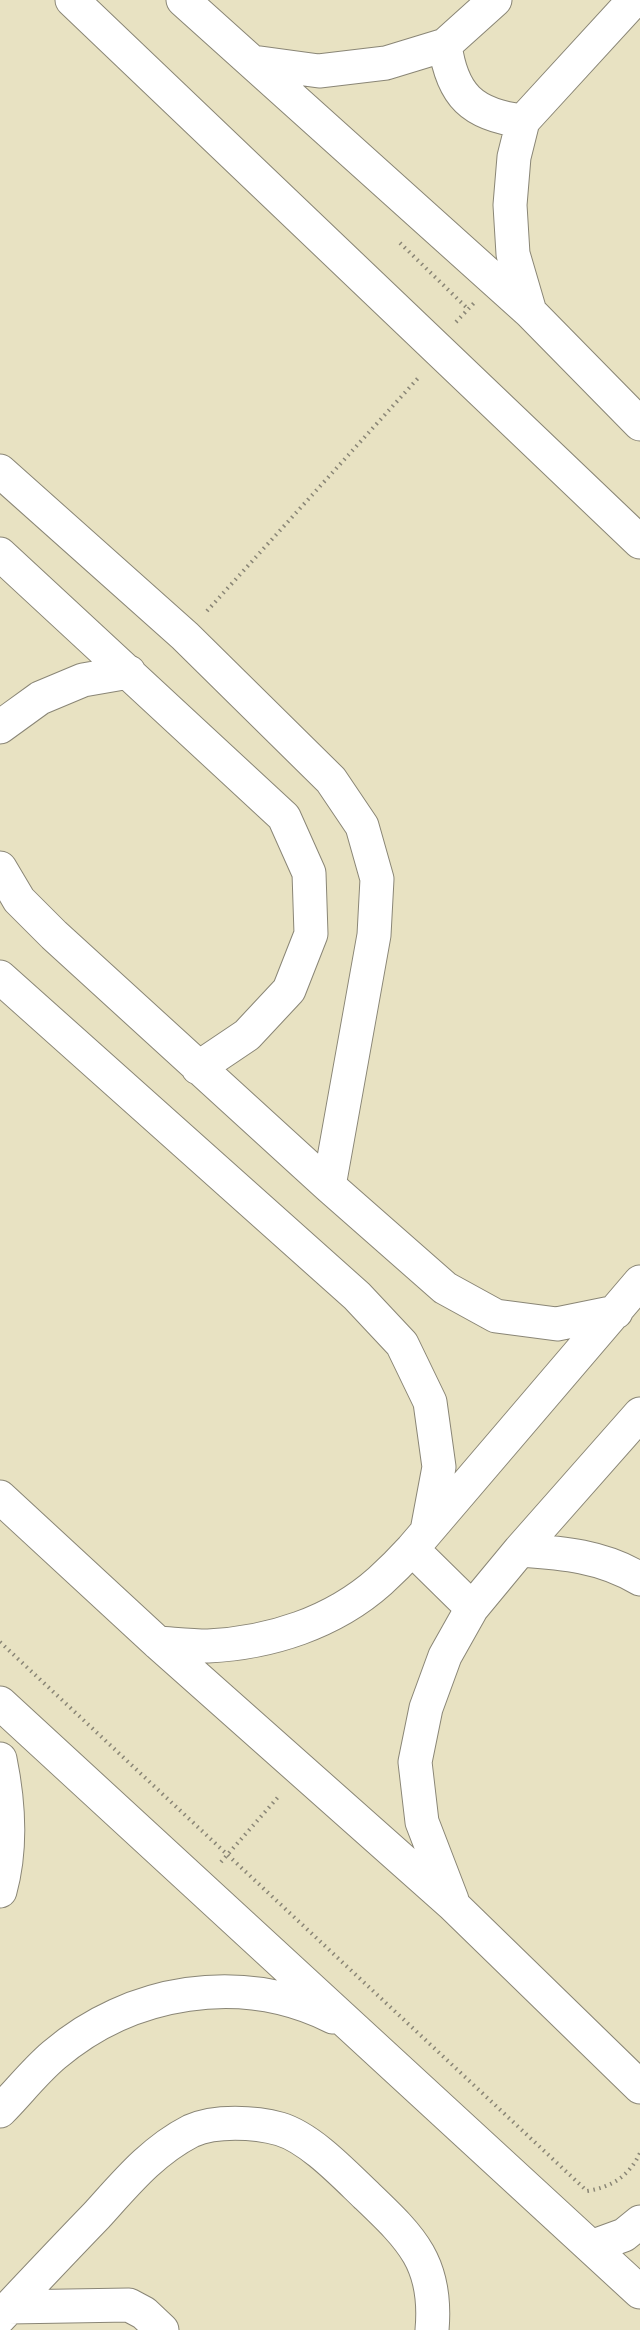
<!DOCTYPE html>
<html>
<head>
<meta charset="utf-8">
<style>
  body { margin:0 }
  canvas { display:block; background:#e8e2c2 }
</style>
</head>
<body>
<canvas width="640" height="2330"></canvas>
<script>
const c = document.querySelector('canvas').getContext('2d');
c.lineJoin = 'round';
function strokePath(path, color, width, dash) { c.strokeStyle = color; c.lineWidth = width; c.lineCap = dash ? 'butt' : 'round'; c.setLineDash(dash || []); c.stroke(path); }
const path = new Path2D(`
  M 400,243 L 468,309
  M 456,322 L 474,303
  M 207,611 L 420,376
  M 0,1642 L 587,2191 C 612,2187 629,2176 640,2153
  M 221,1862 L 279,1796`);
const minor = new Path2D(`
  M 72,0 L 640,542
  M 183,0 L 530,312 L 640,424
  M 445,45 C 452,95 472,115 523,121
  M 253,62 L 319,71 L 386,63 L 445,45 L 495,0
  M 530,312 L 513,254 L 510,205 L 514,157 L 523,121 L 634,0
  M 0,471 L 185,636 L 331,780 L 362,826 L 377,879 L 374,935 L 329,1186
  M 0,554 L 284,817 L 309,873 L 311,934 L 289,990 L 247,1035 L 198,1068
  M 0,727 L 40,698 L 83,680 L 129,672
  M 0,868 L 19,900 L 54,935 L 329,1186 L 445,1288 L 496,1316 L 557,1324 L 616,1312
  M 0,977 L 357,1296 L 402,1344 L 430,1402 L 439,1467 L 427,1531
  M 0,1497 L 158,1643 L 453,1905 L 640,2087
  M 412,1549 L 472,1608
  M 520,1550 C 563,1553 602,1556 640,1579
  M 158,1643 C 174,1644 191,1646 208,1646 C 270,1643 333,1623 380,1581 C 391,1571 402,1560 412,1549 L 640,1282
  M 0,1703 L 640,2292
  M 0,1759 C 9,1803 12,1848 0,1891
  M 452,1900 L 422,1822 L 415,1762 L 426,1708 L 445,1656 L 472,1608 L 520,1550 L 640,1414
  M 0,2111 C 18,2093 34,2072 54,2055 C 130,1990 241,1971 333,2017
  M 591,2247 L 624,2235 L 640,2222
  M 9,2307 L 129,2305 L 144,2313 L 162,2330
  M 0,2317 C 32,2283 64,2249 97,2215 C 126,2183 152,2151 191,2131 C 215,2120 255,2122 280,2129 C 310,2138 343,2173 366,2195 C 411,2238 438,2263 432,2330`);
strokePath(minor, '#8a8676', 35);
strokePath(path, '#8a8676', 4, [1.5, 4.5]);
strokePath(minor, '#fff', 33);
</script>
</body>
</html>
